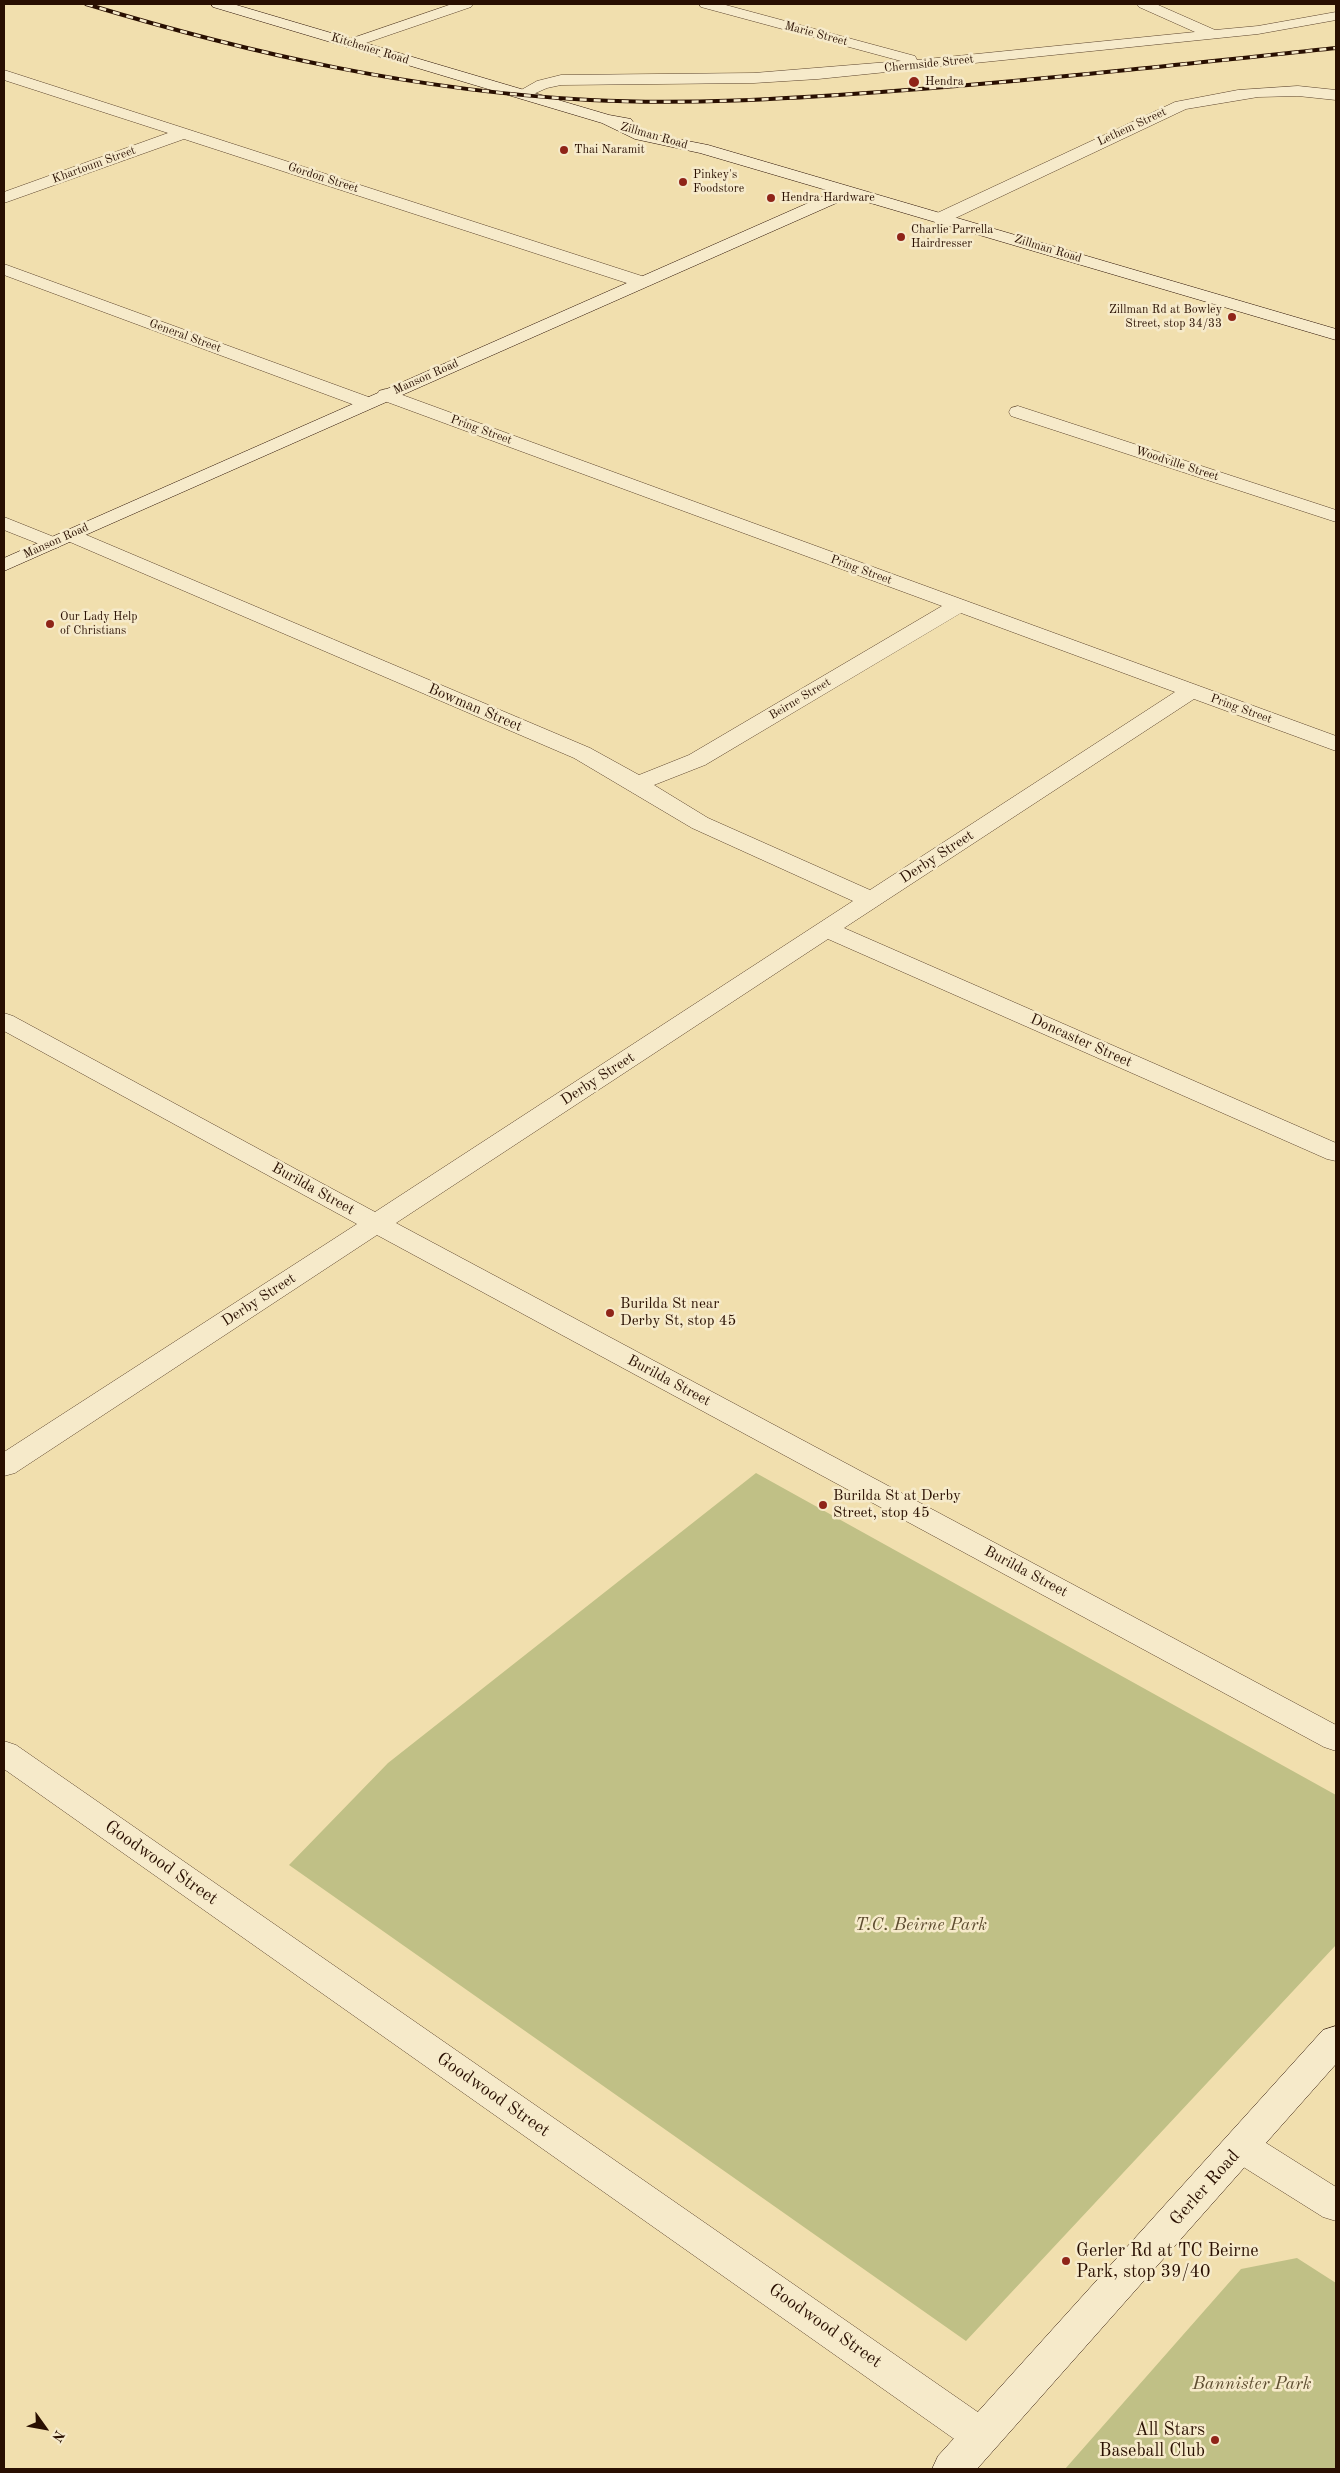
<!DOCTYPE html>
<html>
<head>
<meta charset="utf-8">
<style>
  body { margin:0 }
  #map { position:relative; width:1340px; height:2473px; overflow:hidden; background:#f1dfae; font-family:"Old Standard TT",serif }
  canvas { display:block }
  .frame { position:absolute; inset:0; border:5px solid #290f01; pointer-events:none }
  .north { position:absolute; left:20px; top:2403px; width:50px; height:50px; -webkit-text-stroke:4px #f6eaca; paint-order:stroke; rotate:122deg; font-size:14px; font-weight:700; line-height:20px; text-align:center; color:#290f01 }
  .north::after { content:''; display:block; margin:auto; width:18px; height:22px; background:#290f01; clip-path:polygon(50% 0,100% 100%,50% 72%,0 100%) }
</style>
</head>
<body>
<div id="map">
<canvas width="1340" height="2473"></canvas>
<div class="frame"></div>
<div class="north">N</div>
</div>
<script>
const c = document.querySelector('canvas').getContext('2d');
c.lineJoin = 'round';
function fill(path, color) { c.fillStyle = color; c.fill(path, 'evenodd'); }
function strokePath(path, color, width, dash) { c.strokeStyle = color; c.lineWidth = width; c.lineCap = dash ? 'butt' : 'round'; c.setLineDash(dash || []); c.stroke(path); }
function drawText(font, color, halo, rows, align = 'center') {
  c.font = font + ' "Old Standard TT",serif'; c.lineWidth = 5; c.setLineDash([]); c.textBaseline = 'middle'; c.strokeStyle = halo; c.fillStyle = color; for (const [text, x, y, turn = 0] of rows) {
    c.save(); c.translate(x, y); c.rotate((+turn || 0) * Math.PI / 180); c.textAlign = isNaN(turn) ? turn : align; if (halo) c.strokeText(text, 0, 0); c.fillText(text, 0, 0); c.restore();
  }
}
const green = new Path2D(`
  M 756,1473 L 1336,1795 L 1336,1945 L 966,2341 L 289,1865 L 388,1763 Z
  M 1297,2258 L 1336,2283 L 1336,2469 L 1065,2469 L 1241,2269 Z`);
const street = new Path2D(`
  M 452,4 L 473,4 L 471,7 L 357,46 L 347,46 L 344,43 L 347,40 Z
  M 699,4 L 722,4 L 915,56 L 917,60 L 1195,32 L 1139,7 L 1137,4 L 1156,4 L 1215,30 L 1258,26 L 1336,12 L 1336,20 L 1258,34 L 818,79 L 754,83 L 561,85 L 547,88 L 522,99 L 514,94 L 537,81 L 561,75 L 754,73 L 901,61 L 701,7 Z
  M 4,70 L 648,278 L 651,282 L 648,286 L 636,286 L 184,139 L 4,203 L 4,192 L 168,133 L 4,80 Z
  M 1298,86 L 1336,90 L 1336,100 L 1298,96 L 1258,97 L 1186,109 L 947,222 L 935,222 L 933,218 L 935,214 L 1175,102 L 1238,90 Z
  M 4,264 L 374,399 L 376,403 L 374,407 L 360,407 L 4,275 Z
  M 386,389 L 1336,736 L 1336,751 L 1194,699 L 844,928 L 1336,1143 L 1336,1161 L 1327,1159 L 828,939 L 396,1223 L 1336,1725 L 1336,1751 L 1324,1747 L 377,1235 L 15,1473 L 4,1476 L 4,1452 L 357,1224 L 4,1031 L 4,1013 L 13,1016 L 375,1212 L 853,901 L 692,828 L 574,758 L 63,539 L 60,535 L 63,531 L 70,529 L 77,531 L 590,748 L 639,775 L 689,755 L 942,606 L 379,399 L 377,395 L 379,391 ZM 961,613 L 1175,692 L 870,890 L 708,818 L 654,785 L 705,765 Z
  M 1018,406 L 1336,510 L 1336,522 L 1011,416 L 1009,412 L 1011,408 Z
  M 4,517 L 59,539 L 62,543 L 59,547 L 52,549 L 4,530 Z
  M 4,1741 L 16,1745 L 995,2424 L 1001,2436 L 995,2448 L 981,2454 L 967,2448 L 4,1769 Z
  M 1242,2132 L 1255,2136 L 1336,2187 L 1336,2221 L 1323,2217 L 1229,2158 L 1223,2147 L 1229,2136 Z`);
const secondary = new Path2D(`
  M 211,4 L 233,4 L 609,115 L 631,119 L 633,122 L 630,126 L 657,135 L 708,145 L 1336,329 L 1336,340 L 850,197 L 4,571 L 4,558 L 833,192 L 700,153 L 635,139 L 602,123 L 213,7 Z
  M 1336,2026 L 1336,2064 L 977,2469 L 932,2469 L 938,2456 L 1323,2030 Z`);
const rail = new Path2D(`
  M 86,4 C 251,54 417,91 590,100 C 687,105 784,99 881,92 C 1033,81 1185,64 1336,48`);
const markers = [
  [914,82,6,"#8f2418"],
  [564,150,5,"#8f2418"],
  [683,182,5,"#8f2418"],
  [771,198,5,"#8f2418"],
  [901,237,5,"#8f2418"],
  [1232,317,5,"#8f2418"],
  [50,624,5,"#8f2418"],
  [610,1313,5,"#8f2418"],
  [823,1505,5,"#8f2418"],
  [1066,2261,5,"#8f2418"],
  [1215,2440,5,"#8f2418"]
];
const farStreetnames = [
  ["Marie Street",816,34,15],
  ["Kitchener Road",370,49,17],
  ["Chermside Street",929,64,-6],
  ["Lethem Street",1132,127,-25],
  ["Zillman Road",654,136,16],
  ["Khartoum Street",94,165,-20],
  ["Gordon Street",323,178,18],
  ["Zillman Road",1048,249,17],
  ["General Street",185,336,20],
  ["Manson Road",426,377,-24],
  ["Pring Street",481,430,20],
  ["Woodville Street",1177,464,18],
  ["Manson Road",56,541,-24],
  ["Pring Street",861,570,20],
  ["Beirne Street",800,699,-31],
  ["Pring Street",1241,709,20]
];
const farPoinames = [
  ["Hendra",925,82],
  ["Thai Naramit",574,150],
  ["Pinkey's",693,175],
  ["Foodstore",693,189],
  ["Hendra Hardware",781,198],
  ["Charlie Parrella",911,230],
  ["Hairdresser",911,244],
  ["Zillman Rd at Bowley",1222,310,"right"],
  ["Street, stop 34/33",1222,324,"right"],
  ["Our Lady Help",60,617],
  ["of Christians",60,631]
];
const streetNames = [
  ["Bowman Street",475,708,23],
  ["Derby Street",937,857,-33],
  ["Doncaster Street",1081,1041,24],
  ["Derby Street",598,1079,-33],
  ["Burilda Street",313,1189,29],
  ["Derby Street",259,1300,-33],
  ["Burilda Street",669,1381,28],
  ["Burilda Street",1026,1572,28]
];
const poiNames = [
  ["Burilda St near",620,1304],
  ["Derby St, stop 45",620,1321],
  ["Burilda St at Derby",833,1496],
  ["Street, stop 45",833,1513]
];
const nearStreetnames = [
  ["Goodwood Street",161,1863,35],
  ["Goodwood Street",493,2095,35],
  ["Gerler Road",1205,2188,-48],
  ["Goodwood Street",825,2326,35]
];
const nearParknames = [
  ["T.C. Beirne Park",921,1925],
  ["Bannister Park",1252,2384]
];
const nearPoinames = [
  ["Gerler Rd at TC Beirne",1076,2251],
  ["Park, stop 39/40",1076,2272],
  ["All Stars",1205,2430,"right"],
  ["Baseball Club",1205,2451,"right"]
];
fill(green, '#c0c086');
strokePath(street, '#5b432c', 1);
strokePath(secondary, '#290f01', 1);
fill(street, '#f6eaca');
fill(secondary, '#f6eaca');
strokePath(rail, '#290f01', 4);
strokePath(rail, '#f6eaca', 2.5, [7]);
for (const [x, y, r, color] of markers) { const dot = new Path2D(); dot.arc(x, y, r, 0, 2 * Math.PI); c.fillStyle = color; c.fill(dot); strokePath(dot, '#f6eaca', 2); }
drawText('12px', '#290f01', '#f6eaca', farStreetnames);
drawText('12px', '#290f01', '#f6eaca', farPoinames, 'left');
drawText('15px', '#290f01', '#f6eaca', streetNames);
drawText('15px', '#290f01', '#f6eaca', poiNames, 'left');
drawText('18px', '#290f01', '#f6eaca', nearStreetnames);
drawText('italic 18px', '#5e4d30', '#f6eaca', nearParknames);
drawText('18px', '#290f01', '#f6eaca', nearPoinames, 'left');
</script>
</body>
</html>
